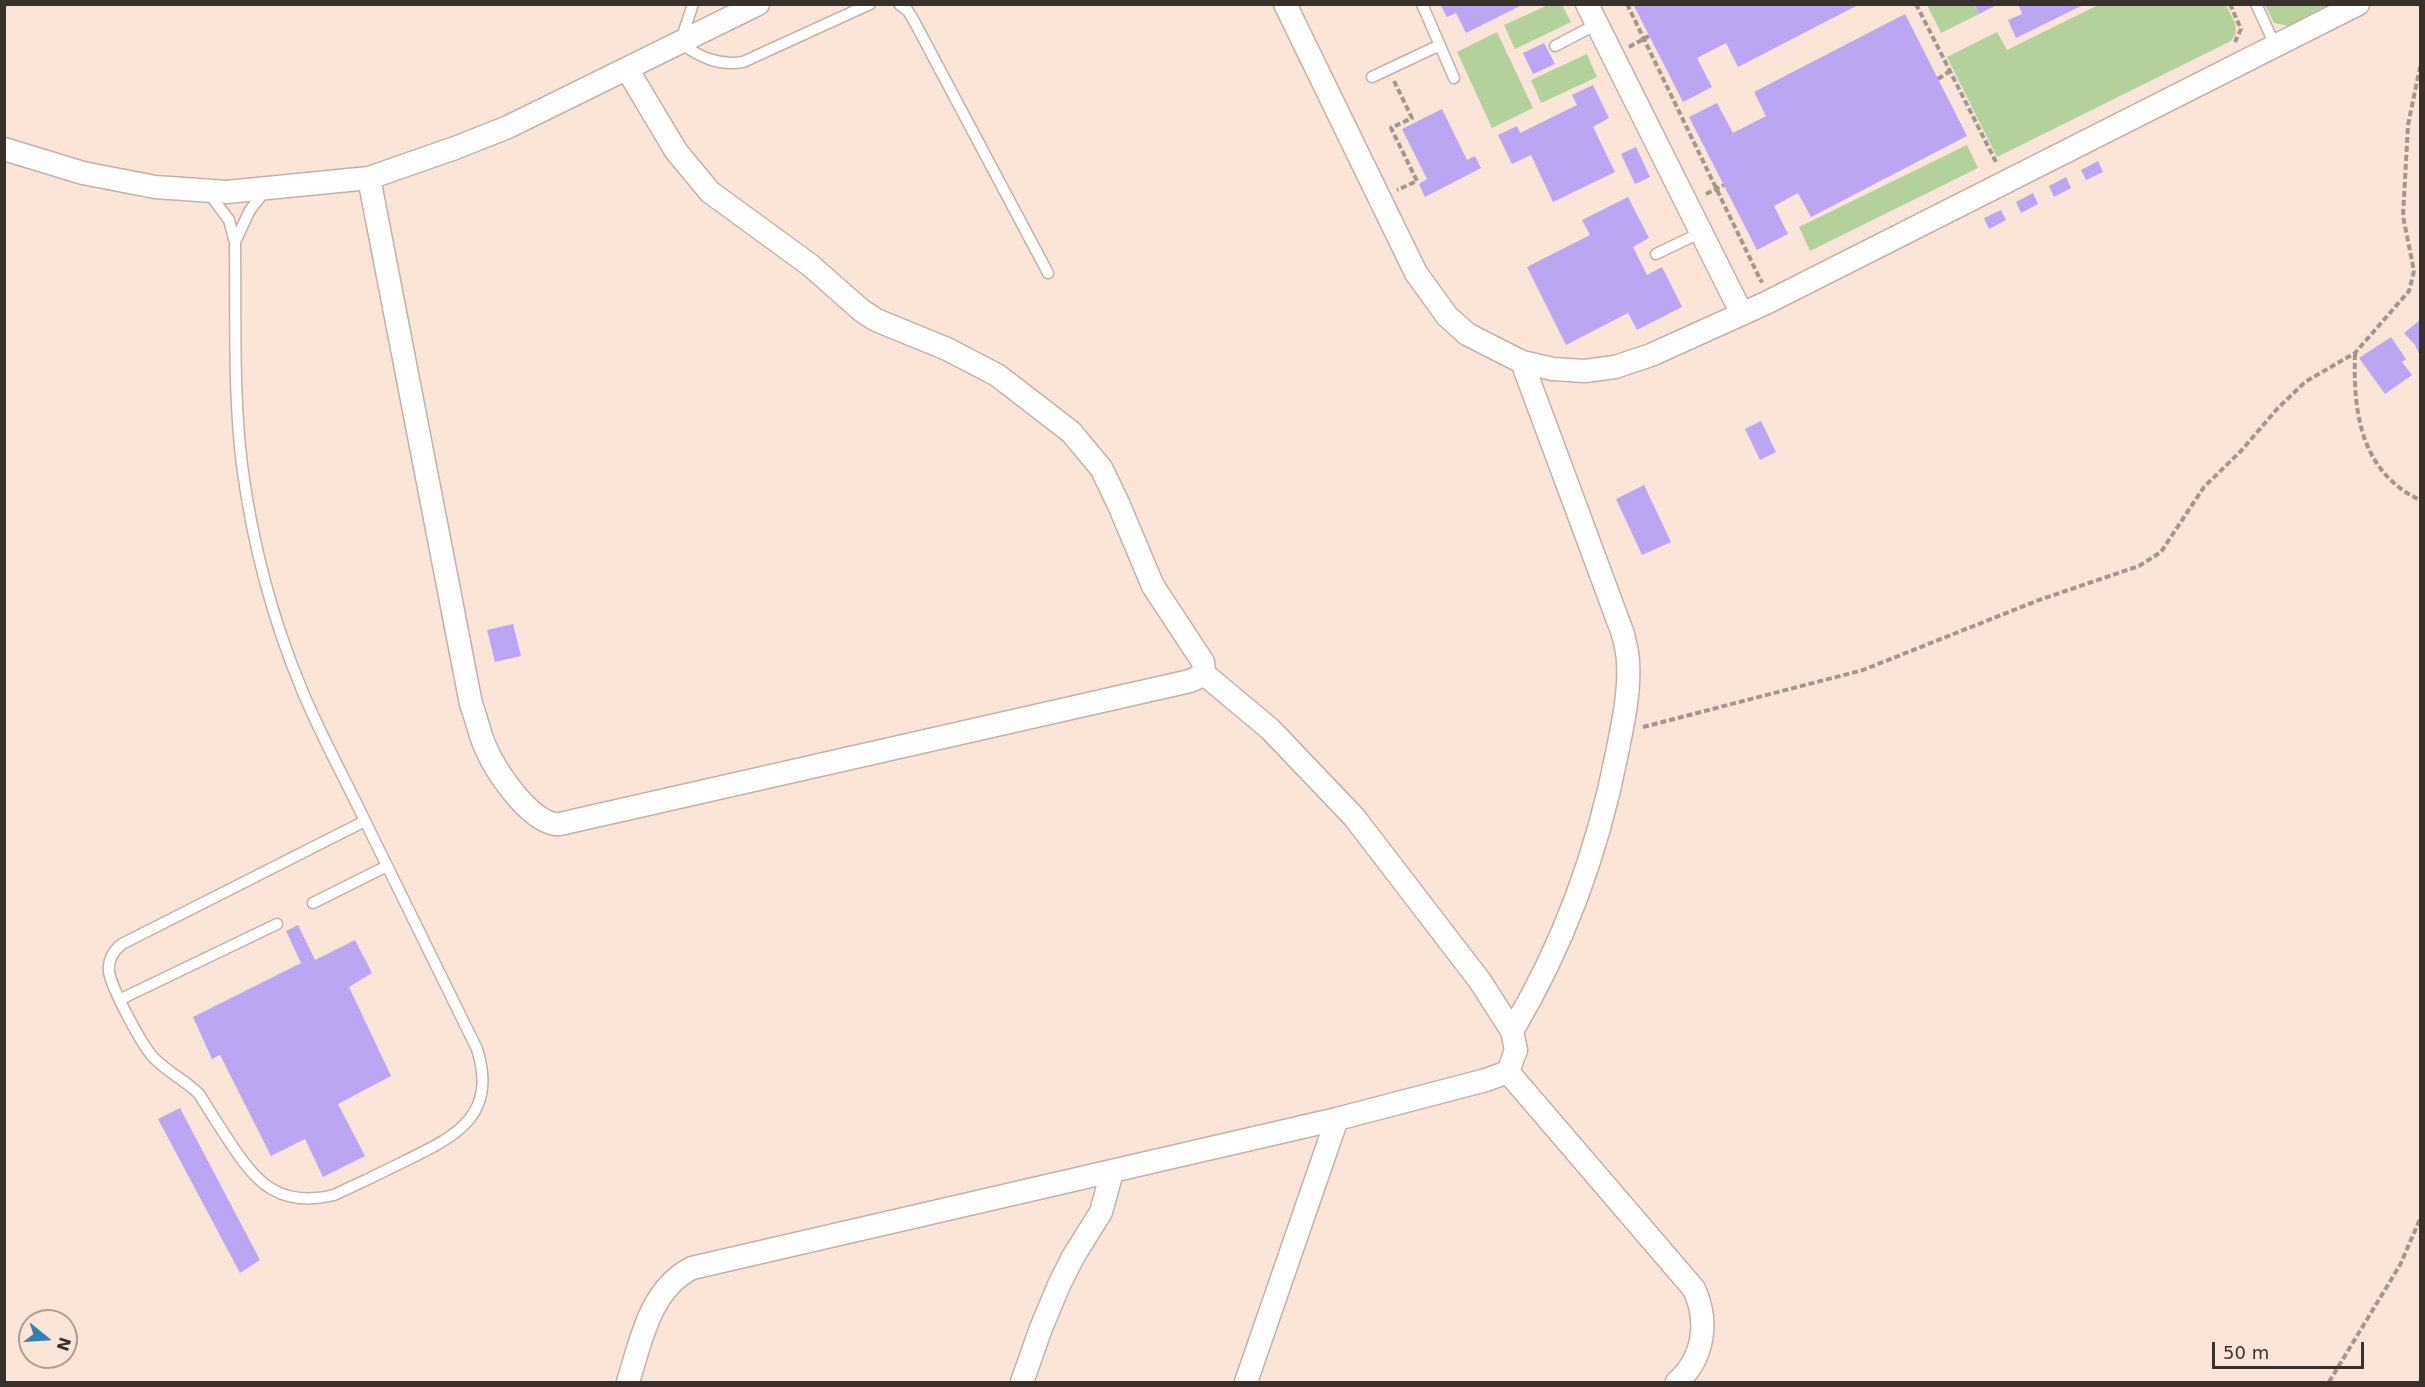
<!DOCTYPE html>
<html>
<head>
<meta charset="utf-8">
<style>
  body { margin:0 }
  #map { position:relative; width:2425px; height:1387px; overflow:hidden; background:#fbe4d8; font-family:"DejaVu Sans",sans-serif }
  canvas { display:block }
  .frame { position:absolute; inset:0; border:6px solid #38302b; pointer-events:none }
  .north { position:absolute; left:18px; top:1309px; width:60px; height:60px; box-sizing:border-box; background:#fbe4d8; border:2px solid #ad9c93; border-radius:50%; rotate:108deg; font-size:16px; font-weight:700; line-height:24px; text-align:center; color:#38302b }
  .north::after { content:''; display:block; margin:auto; width:21px; height:27px; background:#3380b3; clip-path:polygon(50% 0,100% 100%,50% 72%,0 100%) }
  .scale { position:absolute; left:2212px; top:1342px; width:152px; height:27px; box-sizing:border-box; border:3px solid #38302b; border-top:0; padding-left:8px; font-size:18px; line-height:21px; white-space:nowrap; color:#38302b; -webkit-text-stroke:4px #fbe4d8; paint-order:stroke }
</style>
</head>
<body>
<div id="map">
<canvas width="2425" height="1387"></canvas>
<div class="frame"></div>
<div class="north">N</div>
<div class="scale">50 m</div>
</div>
<script>
const c = document.querySelector('canvas').getContext('2d');
c.lineJoin = 'round';
function fill(path, color) { c.fillStyle = color; c.fill(path, 'evenodd'); }
function strokePath(path, color, width, dash) { c.strokeStyle = color; c.lineWidth = width; c.lineCap = dash ? 'butt' : 'round'; c.setLineDash(dash || []); c.stroke(path); }
const green = new Path2D(`
  M 1548,5 L 1562,5 L 1571,22 L 1515,49 L 1504,25 Z
  M 1927,5 L 1974,5 L 1979,14 L 1941,33 Z
  M 2098,5 L 2226,5 L 2235,23 L 2236,33 L 2231,41 L 1997,157 L 1947,57 L 1997,32 L 2007,50 Z
  M 2265,5 L 2344,5 L 2297,28 L 2274,23 Z
  M 1497,32 L 1533,108 L 1492,128 L 1457,52 Z
  M 1587,54 L 1597,77 L 1541,103 L 1531,80 Z
  M 1967,145 L 1978,168 L 1810,251 L 1799,227 Z`);
const building = new Path2D(`
  M 1440,4 L 1524,4 L 1466,33 L 1456,13 L 1447,17 Z
  M 1633,4 L 1860,4 L 1738,67 L 1726,43 L 1697,58 L 1712,87 L 1683,102 Z
  M 1974,4 L 1999,4 L 1979,14 Z
  M 2018,4 L 2085,4 L 2016,38 L 2008,20 L 2022,14 Z
  M 1905,14 L 1967,136 L 1811,217 L 1798,193 L 1774,206 L 1788,234 L 1757,250 L 1689,117 L 1717,103 L 1733,133 L 1766,116 L 1754,92 Z
  M 1544,43 L 1555,64 L 1533,74 L 1523,53 Z
  M 1593,85 L 1609,118 L 1593,127 L 1615,172 L 1553,202 L 1531,155 L 1512,164 L 1498,135 L 1517,126 L 1520,133 L 1577,105 L 1572,95 Z
  M 1442,109 L 1467,160 L 1475,156 L 1481,168 L 1425,197 L 1419,184 L 1427,179 L 1402,129 Z
  M 1636,147 L 1650,177 L 1635,184 L 1621,154 Z
  M 2098,161 L 2103,172 L 2086,180 L 2081,170 Z
  M 2066,177 L 2071,188 L 2054,197 L 2049,186 Z
  M 2033,193 L 2038,204 L 2021,213 L 2016,202 Z
  M 1628,197 L 1649,238 L 1633,247 L 1647,275 L 1662,267 L 1682,307 L 1637,330 L 1628,313 L 1566,345 L 1527,267 L 1590,235 L 1582,220 Z
  M 2001,210 L 2006,220 L 1989,229 L 1984,218 Z
  M 2420,320 L 2420,356 L 2415,345 L 2404,333 Z
  M 2391,337 L 2406,359 L 2402,362 L 2412,375 L 2385,394 L 2359,358 Z
  M 1761,421 L 1776,452 L 1760,460 L 1745,429 Z
  M 1644,485 L 1671,542 L 1642,555 L 1616,499 Z
  M 513,624 L 521,656 L 495,662 L 487,630 Z
  M 298,925 L 315,960 L 355,940 L 372,973 L 349,987 L 391,1076 L 338,1104 L 365,1156 L 323,1177 L 305,1139 L 271,1156 L 220,1055 L 212,1059 L 193,1017 L 301,963 L 286,931 Z
  M 180,1108 L 260,1260 L 240,1273 L 158,1119 Z`);
const path = new Path2D(`
  M 1627,4 L 1761,281 L 1763,280
  M 1916,4 L 1997,164
  M 2230,4 L 2241,29 L 2235,42
  M 1629,47 L 1649,36
  M 1938,79 L 1950,71
  M 1394,81 L 1412,118 L 1391,128 L 1417,181 L 1397,190
  M 1706,194 L 1724,185
  M 2355,354 C 2353,413 2361,472 2420,500
  M 1643,727 L 1863,670 L 2039,600 L 2139,566 L 2161,552 L 2204,487 L 2241,451 L 2277,409 L 2305,382 L 2355,353 L 2409,291 L 2414,271 L 2403,216 L 2408,125 L 2420,67
  M 2329,1382 L 2400,1265 L 2420,1219`);
const lane = new Path2D(`
  M 693,4 L 680,43 C 700,57 718,66 743,62 L 870,4
  M 899,4 L 908,11 L 914,21 L 1048,273
  M 1422,4 L 1454,78
  M 2256,4 L 2275,45
  M 1555,46 L 1597,24
  M 1372,77 L 1440,45
  M 208,192 L 229,220 L 235,242 C 236,316 233,392 242,465 C 252,542 272,618 302,690 C 320,734 344,777 365,821
  M 235,242 L 250,210 L 265,191
  M 1656,254 L 1702,232
  M 365,821 L 477,1049 C 498,1116 456,1136 405,1161 C 381,1173 358,1184 334,1195 C 280,1208 257,1184 229,1141 C 219,1126 209,1110 199,1094 C 186,1081 169,1073 155,1059 C 143,1048 112,989 109,972 C 108,961 113,951 122,944 Z
  M 313,903 L 387,866
  M 121,999 L 277,924`);
const street = new Path2D(`
  M 1285,4 L 1416,273 L 1447,316 L 1467,334 L 1522,362 L 1553,369 L 1585,371 L 1615,367 L 1651,355 L 1766,303 L 2358,4
  M 1587,4 L 1742,314
  M 4,149 L 83,173 L 155,187 L 227,192 L 369,178 L 455,148 L 508,127 L 758,4
  M 369,178 L 471,704 C 476,717 479,731 484,744 C 494,769 527,819 555,824 C 560,825 568,822 573,821 L 1190,681 L 1201,676 L 1204,670 L 1203,662 L 1153,586 L 1118,503 L 1101,468 L 1071,432 L 997,375 L 947,349 L 876,320 L 861,310 L 810,265 L 710,192 L 676,151 L 627,69
  M 1512,1031 C 1563,946 1598,850 1617,753 C 1623,724 1630,691 1628,662 C 1628,653 1625,643 1623,634 L 1522,362
  M 1508,1072 L 1694,1289 C 1709,1321 1704,1358 1677,1382
  M 628,1382 C 641,1341 650,1289 692,1268 L 1337,1119 L 1486,1080 L 1508,1072 L 1516,1050 L 1512,1031 L 1480,981 L 1354,817 L 1270,729 L 1203,673
  M 1022,1382 L 1041,1328 L 1059,1285 L 1073,1257 L 1101,1212 L 1112,1172
  M 1246,1382 L 1337,1119`);
fill(green, '#b4d19c');
fill(building, '#bca6f4');
strokePath(lane, '#c6b0a5', 13);
strokePath(street, '#c6b0a5', 25);
strokePath(path, '#a6958c', 4, [6, 3]);
strokePath(lane, '#fff', 10);
strokePath(street, '#fff', 22);
</script>
</body>
</html>
